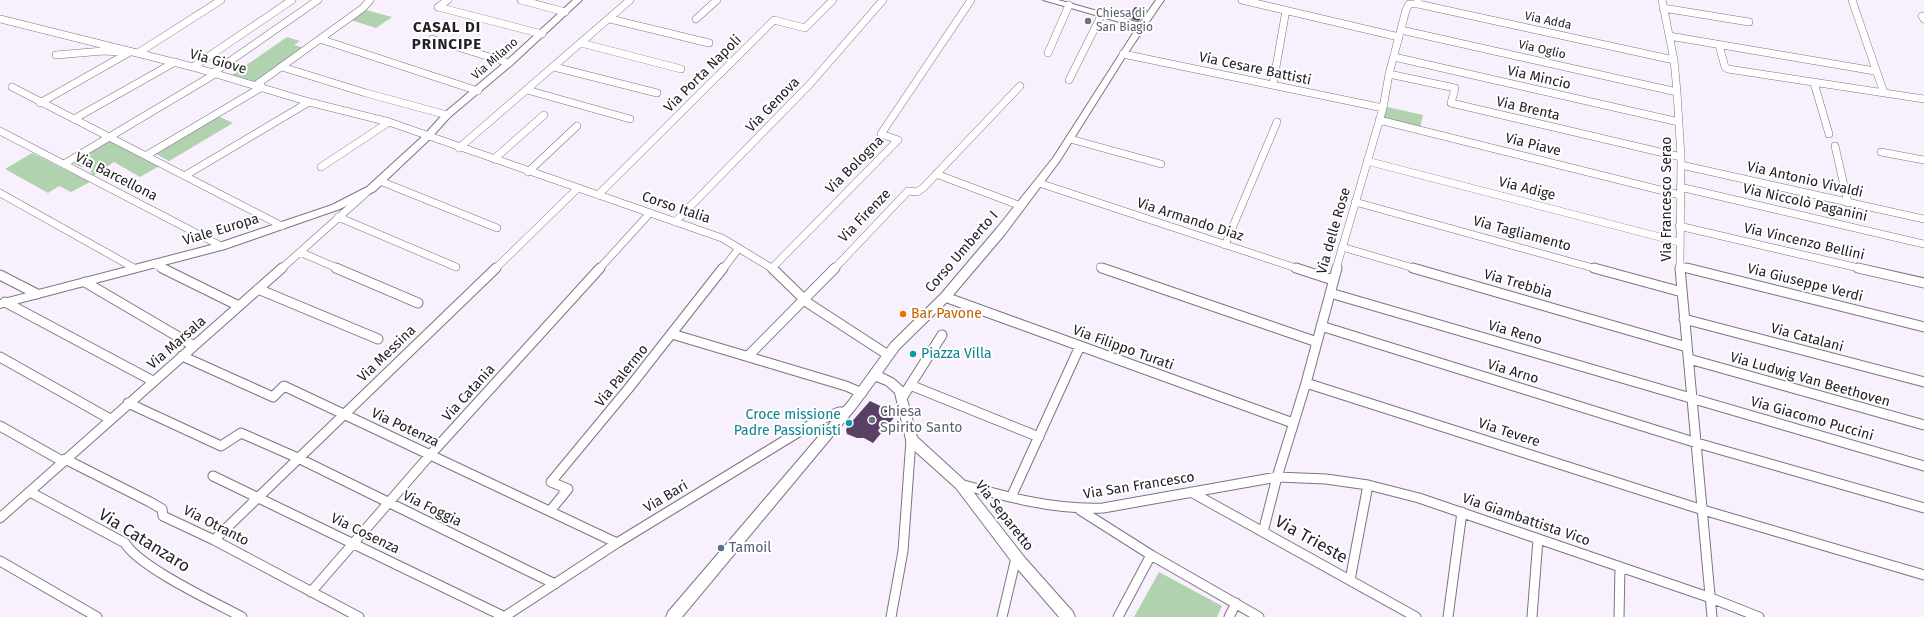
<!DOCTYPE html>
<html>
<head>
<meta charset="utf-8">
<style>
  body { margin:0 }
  canvas { display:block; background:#f9f0fe }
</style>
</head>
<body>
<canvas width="1924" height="617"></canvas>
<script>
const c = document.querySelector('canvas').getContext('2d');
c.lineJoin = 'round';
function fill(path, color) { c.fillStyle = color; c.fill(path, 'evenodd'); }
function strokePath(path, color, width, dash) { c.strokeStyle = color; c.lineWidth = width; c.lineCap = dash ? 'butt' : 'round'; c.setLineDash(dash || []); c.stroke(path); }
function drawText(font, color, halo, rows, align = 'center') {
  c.font = font + ' "Fira Sans",sans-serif'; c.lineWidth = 4; c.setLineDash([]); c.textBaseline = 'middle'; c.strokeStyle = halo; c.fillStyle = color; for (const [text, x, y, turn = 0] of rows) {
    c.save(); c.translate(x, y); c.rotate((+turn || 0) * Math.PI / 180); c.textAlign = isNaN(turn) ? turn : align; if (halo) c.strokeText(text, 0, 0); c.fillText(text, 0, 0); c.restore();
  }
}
const green = new Path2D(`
  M 366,10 L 392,17 L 376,28 L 351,20 Z
  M 287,37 L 300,41 L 294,45 L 305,48 L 256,82 L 232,75 Z
  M 1387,107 L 1423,115 L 1420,128 L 1384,118 Z
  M 218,116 L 233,123 L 169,161 L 154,153 Z
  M 109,140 L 161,165 L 140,177 L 114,162 L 93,176 L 89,167 L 81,167 L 74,164 L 76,159 Z
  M 32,153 L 90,182 L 71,192 L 59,186 L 48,193 L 5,169 Z
  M 1159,572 L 1222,606 L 1217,617 L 1134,617 Z`);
const building = new Path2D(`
  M 1135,7 L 1147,10 L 1139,21 L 1127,18 Z
  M 870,401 L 897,414 L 873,443 L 864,438 L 857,438 L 847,434 L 846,430 L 848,426 Z`);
const minorFar1 = new Path2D(`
  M 521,0 L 565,12
  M 1242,0 L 1399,37
  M 1662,0 L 1674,60 L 1677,92 L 1681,157 L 1680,269
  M 1852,0 L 1884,93
  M 1418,4 L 1674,60
  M 438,7 L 542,34
  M 438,7 L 448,0
  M 1663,8 L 1749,22
  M 1922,16 L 1924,19
  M 0,19 L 193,67 L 309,102 L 389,122 L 722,238 L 773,269
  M 610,19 L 709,43
  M 696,19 L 717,0
  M 1401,30 L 1677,92
  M 1669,36 L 1875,71
  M 320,39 L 478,91
  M 432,39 L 509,63
  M 581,43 L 681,69
  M 1719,45 L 1725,67 L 1728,69 L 1924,99
  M 138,53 L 221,0
  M 1048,53 L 1069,5
  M 1123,54 L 1383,108
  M 56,55 L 103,51 L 121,52
  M 1394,57 L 1679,122
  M 193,67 L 292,0
  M 282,67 L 366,93 L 447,115
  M 554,67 L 657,93
  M 213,73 L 318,0
  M 1389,74 L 1455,88 L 1451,103 L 1681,157
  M 1069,80 L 1102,14
  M 1814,83 L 1829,134
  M 1273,84 L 1286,10
  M 256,85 L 363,8 L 370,0
  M 12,87 L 282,226
  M 527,90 L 630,119
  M 40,103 L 130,52
  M 74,119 L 175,62
  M 1379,120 L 1680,195
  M 0,131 L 221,246
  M 1070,139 L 1161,164
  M 1835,146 L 1848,203
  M 459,148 L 630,0
  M 1881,152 L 1924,160
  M 147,155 L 262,87
  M 494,159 L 544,115
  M 1367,161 L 1679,242
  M 64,164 L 215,74
  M 1681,165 L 1924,219
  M 321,167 L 389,122
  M 528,172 L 577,126
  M 936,174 L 1021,206
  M 186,175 L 309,102
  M 380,181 L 497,228
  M 1039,183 L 1299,269
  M 1680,187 L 1924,244
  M 0,193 L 134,268
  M 598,195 L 774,20 L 805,28 L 833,0
  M 1355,202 L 1597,269
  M 338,217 L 456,267
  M 675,222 L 810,84 L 883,0
  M 1679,226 L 1863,269
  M 1225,245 L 1277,122
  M 1342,247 L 1417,269
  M 300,252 L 339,269
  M 154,264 L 164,269
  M 1680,266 L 1691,269
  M 1100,267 L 1105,269
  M 772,268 L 898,140 L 881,134 L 971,0
  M 281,269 L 366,193
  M 495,269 L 578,188
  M 599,269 L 650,213
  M 723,269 L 739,248
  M 834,269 L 908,191 L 917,192 L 923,188 L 1020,86
  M 1336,269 L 1383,108 L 1389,74 L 1406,10 L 1409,4 L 1418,4 L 1418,0`);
const minor = new Path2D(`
  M 162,268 L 239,306
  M 336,268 L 418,303
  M 772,268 L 808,303 L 888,355
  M 1102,268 L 1317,342
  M 1296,268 L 1333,280
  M 1413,268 L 1687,347
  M 1594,268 L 1682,292
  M 1680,268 L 1712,617
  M 1687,268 L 1924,327
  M 1858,268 L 1924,283
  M 0,275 L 37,294
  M 85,282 L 194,346
  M 258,289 L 378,339
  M 1330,293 L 1924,466
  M 945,297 L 1293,423
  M 5,302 L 153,381
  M 1684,319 L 1924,382
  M 1321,326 L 1697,443 L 1924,508
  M 672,334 L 846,386 L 862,393
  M 182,356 L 273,397 L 284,386 L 617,543
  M 748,356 L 835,268
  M 0,357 L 110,419
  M 1689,359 L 1924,425
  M 1306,383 L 1703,510 L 1924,575
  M 910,385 L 1039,437
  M 902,398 L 942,335
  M 128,403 L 221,446 L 241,433 L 298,458 L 555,584
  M 0,426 L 62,461
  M 65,459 L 150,502 L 162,509 L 163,516 L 214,540 L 359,617
  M 213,476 L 505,617
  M 960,484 C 1007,497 1054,510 1103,508 L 1277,477 L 1326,479 L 1368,485 L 1419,498 L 1711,598 L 1759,617
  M 30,492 L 125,543 C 139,567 214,602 242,617
  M 1191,492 L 1416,617
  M 1013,493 L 1080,346
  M 1080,510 L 1151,555 L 1259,617
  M 550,511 L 568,489 L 551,482 L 628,389 L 723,268
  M 0,518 L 282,268
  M 1263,532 L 1277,477 L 1306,383 L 1337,268
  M 214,540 L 496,268
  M 0,561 L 97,617
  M 1350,580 L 1368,485
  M 311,592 L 430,455 L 600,268
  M 504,617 L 617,543 L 815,422 L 839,412 L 846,412
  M 891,617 L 903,551 L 911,440
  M 1002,617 L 1016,558
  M 1118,617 L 1151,555
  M 1229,617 L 1236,603
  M 1448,617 L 1462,512
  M 1532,617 L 1538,539
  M 1619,617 L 1620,567`);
const tertiary = new Path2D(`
  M 573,0 L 582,0 L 512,65 L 450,117 L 431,138 L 375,191 L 340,209 L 225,249 L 0,308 L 0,300 L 219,243 L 332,205 L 367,187 L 425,134 L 444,113 L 506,61 Z
  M 1043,0 L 1058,0 L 1069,3 L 1140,23 L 1156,0 L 1164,0 L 1127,54 L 1059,162 L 1005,234 L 949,300 L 899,349 L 882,373 L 894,379 L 904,388 L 917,437 L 964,480 L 1025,558 L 1073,612 L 1075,617 L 1059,617 L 1015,566 L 956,488 L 907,444 L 895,393 L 886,385 L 876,381 L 856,408 L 682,617 L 666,617 L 668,612 L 848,402 L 891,343 L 941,294 L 997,228 L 1053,158 L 1137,27 Z`);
const markers = [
  [1088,21,4,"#6b7280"],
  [903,314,4,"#e8710a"],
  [913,354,4,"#0f9aa8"],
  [872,420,4,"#6b7280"],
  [849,423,4,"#0f9aa8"],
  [721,548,4,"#5c6f8a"]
];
const farWorshipnames = [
  ["Chiesa di",1096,14],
  ["San Biagio",1096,28]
];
const farStreetnames = [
  ["Via Adda",1548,21,12],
  ["Via Oglio",1542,50,13],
  ["Via Milano",495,59,-41]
];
const streetNames = [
  ["Via Giove",218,62,16],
  ["Via Cesare Battisti",1255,69,12],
  ["Via Porta Napoli",703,74,-45],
  ["Via Mincio",1539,78,13],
  ["Via Genova",773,105,-46],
  ["Via Brenta",1528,109,13],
  ["Via Piave",1533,145,14],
  ["Via Bologna",855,165,-45],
  ["Via Barcellona",116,177,27],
  ["Via Antonio Vivaldi",1805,180,13],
  ["Via Adige",1527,189,14],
  ["Via Francesco Serao",1667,199,-90],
  ["Via Niccolò Paganini",1805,203,13],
  ["Corso Italia",676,208,19],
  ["Via Firenze",865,216,-46],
  ["Via Armando Diaz",1190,220,18],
  ["Viale Europa",221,230,-17],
  ["Via delle Rose",1334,231,-74],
  ["Via Tagliamento",1522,234,15],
  ["Via Vincenzo Bellini",1804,242,13],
  ["Corso Umberto I",962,252,-49],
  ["Via Giuseppe Verdi",1805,283,14],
  ["Via Trebbia",1518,284,16],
  ["Via Reno",1515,333,16],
  ["Via Catalani",1807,338,15],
  ["Via Marsala",177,343,-41],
  ["Via Filippo Turati",1123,348,20],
  ["Via Messina",387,354,-44],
  ["Via Arno",1513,372,17],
  ["Via Palermo",622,376,-51],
  ["Via Ludwig Van Beethoven",1810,380,16],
  ["Via Catania",469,393,-48],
  ["Via Giacomo Puccini",1812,419,16],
  ["Via Potenza",405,428,25],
  ["Via Tevere",1509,433,18],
  ["Via San Francesco",1139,486,-9],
  ["Via Bari",666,497,-31],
  ["Via Foggia",432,509,26],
  ["Via Separetto",1004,516,52],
  ["Via Giambattista Vico",1526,520,19],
  ["Via Otranto",216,526,27],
  ["Via Cosenza",365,534,26]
];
const foodNames = [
  ["Bar Pavone",911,314]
];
const cultureNames = [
  ["Piazza Villa",921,354],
  ["Croce missione",841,415,"right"],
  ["Padre Passionisti",841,431,"right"]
];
const worshipNames = [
  ["Chiesa",880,412],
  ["Spirito Santo",880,428]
];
const serviceNames = [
  ["Tamoil",729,548]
];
const farDistrictnames = [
  ["CASAL DI",447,28],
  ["PRINCIPE",447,45]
];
const nearStreetnames = [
  ["Via Trieste",1311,540,29],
  ["Via Catanzaro",144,541,32]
];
fill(green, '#b0d2ae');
fill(building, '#5b4066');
strokePath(minorFar1, '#7e7483', 8);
strokePath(minor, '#7e7483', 11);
strokePath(tertiary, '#7e7483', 2);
strokePath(minorFar1, '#fff', 7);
strokePath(minor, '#fff', 9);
fill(tertiary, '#fff');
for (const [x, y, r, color] of markers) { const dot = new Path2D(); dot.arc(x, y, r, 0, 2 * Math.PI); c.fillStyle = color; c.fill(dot); strokePath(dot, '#fff', 1.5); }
drawText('12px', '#5b616d', '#fff', farWorshipnames, 'left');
drawText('12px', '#242126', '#fff', farStreetnames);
drawText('14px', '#242126', '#fff', streetNames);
drawText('14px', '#c56008', '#fff', foodNames, 'left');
drawText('14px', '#0d838f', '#fff', cultureNames, 'left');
drawText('14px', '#5b616d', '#fff', worshipNames, 'left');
drawText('14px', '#4e5e75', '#fff', serviceNames, 'left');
c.letterSpacing = '1px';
drawText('bold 15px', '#242126', '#fff', farDistrictnames);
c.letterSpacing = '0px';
drawText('17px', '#242126', '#fff', nearStreetnames);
</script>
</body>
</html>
